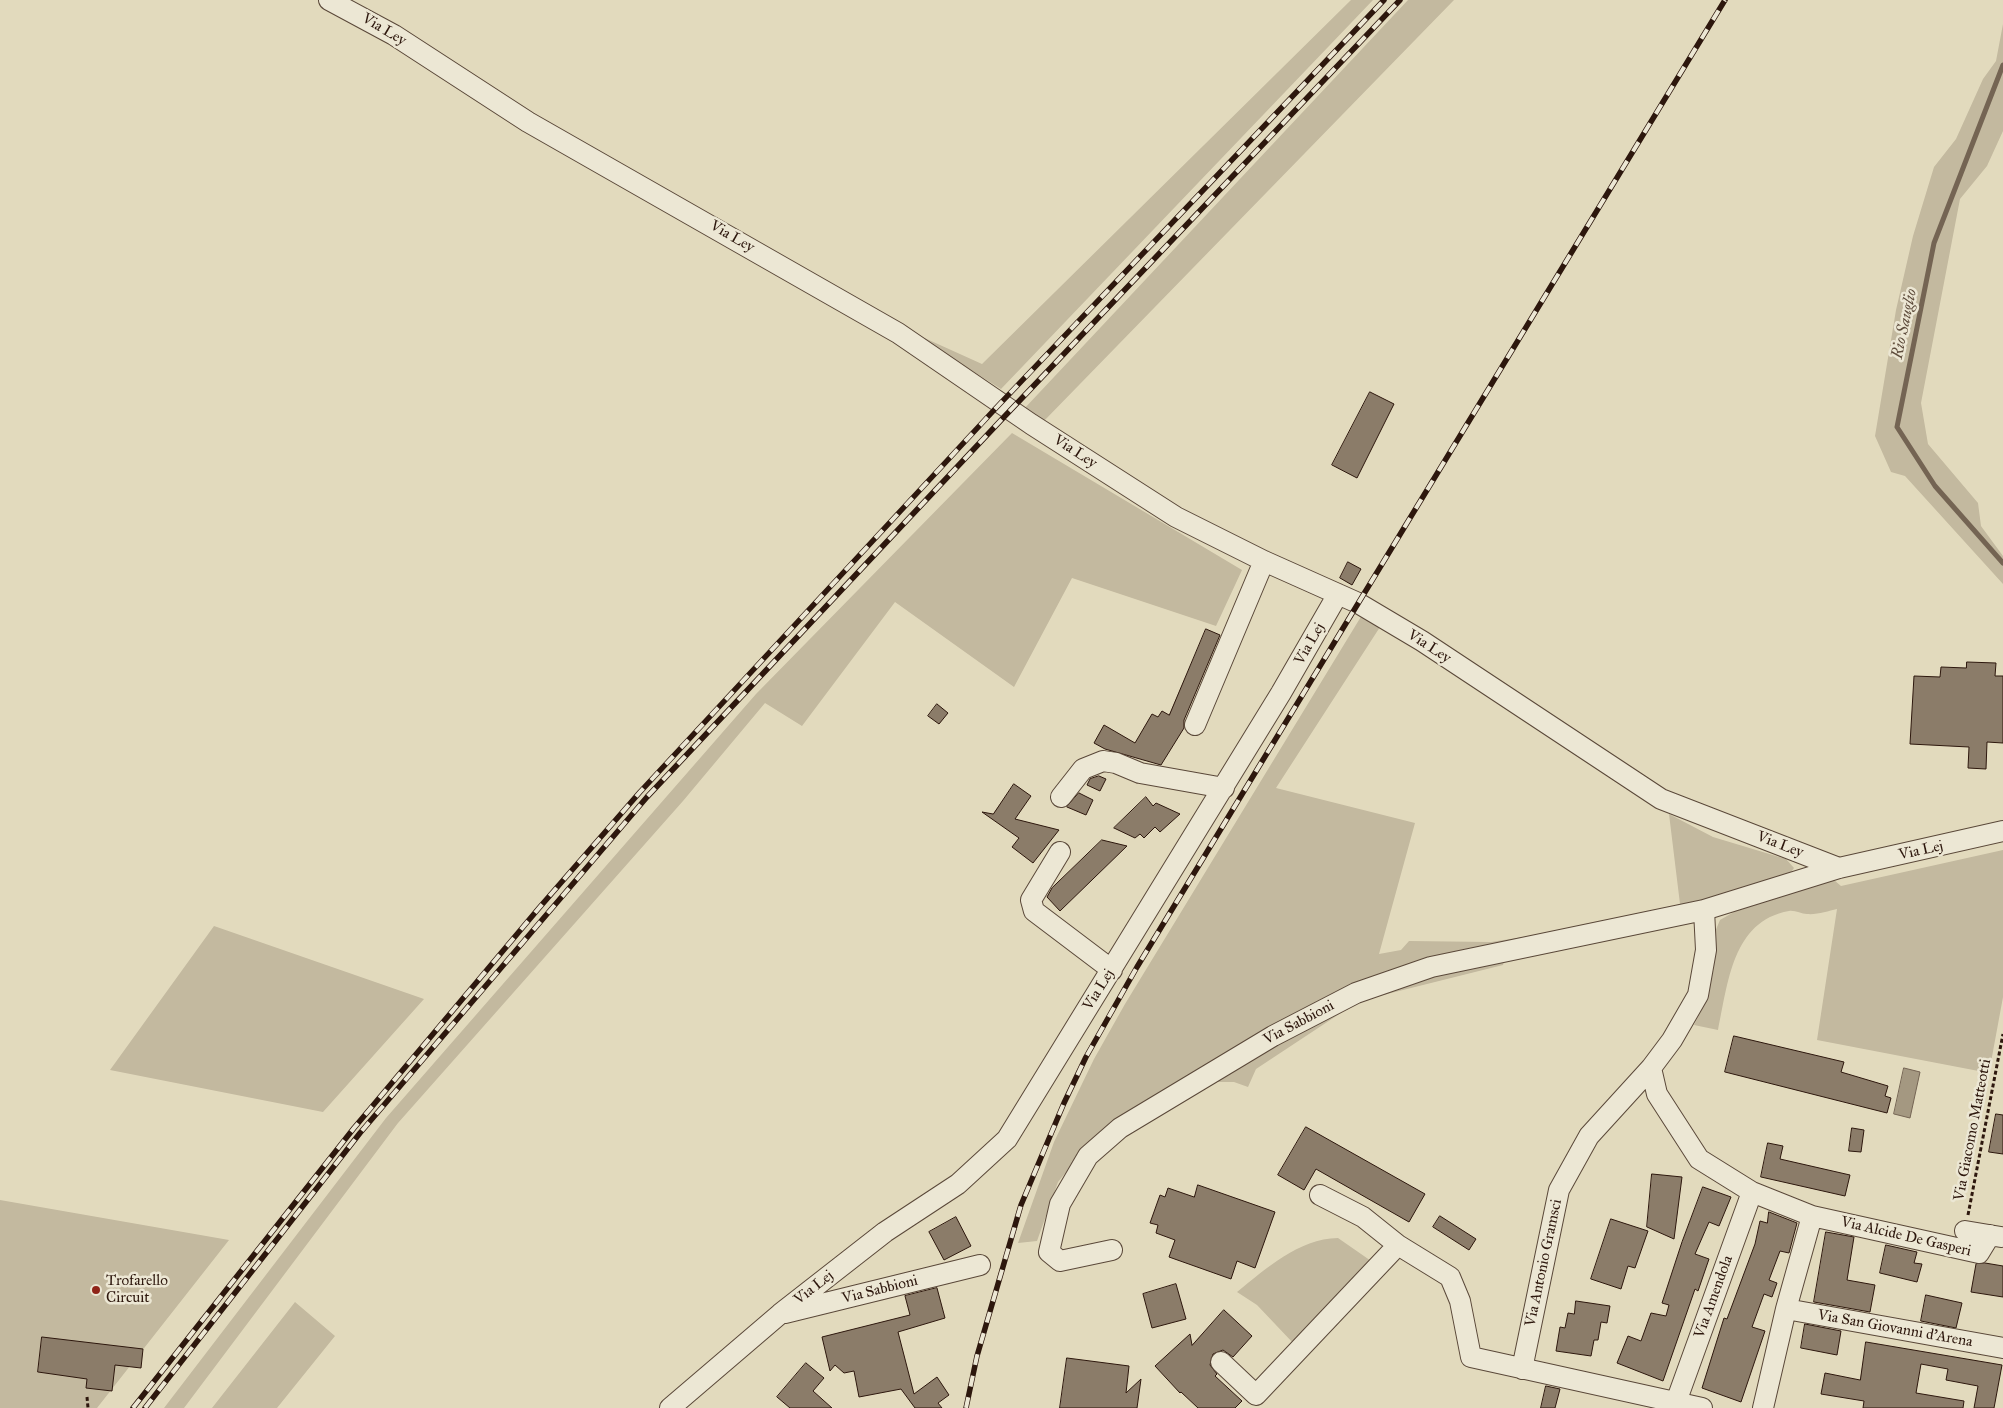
<!DOCTYPE html>
<html>
<head>
<meta charset="utf-8">
<style>
  body { margin:0 }
  canvas { display:block; background:#e2dabd }
</style>
</head>
<body>
<canvas width="2003" height="1408"></canvas>
<script>
const c = document.querySelector('canvas').getContext('2d');
c.lineJoin = 'round';
function fill(path, color) { c.fillStyle = color; c.fill(path, 'evenodd'); }
function strokePath(path, color, width, dash) { c.strokeStyle = color; c.lineWidth = width; c.lineCap = dash ? 'butt' : 'round'; c.setLineDash(dash || []); c.stroke(path); }
function drawText(font, color, halo, rows, align = 'center') {
  c.font = font + ' "IM FELL Great Primer",serif'; c.lineWidth = 5; c.setLineDash([]); c.textBaseline = 'middle'; c.strokeStyle = halo; c.fillStyle = color; for (const [text, x, y, turn = 0] of rows) {
    c.save(); c.translate(x, y); c.rotate((+turn || 0) * Math.PI / 180); c.textAlign = isNaN(turn) ? turn : align; if (halo) c.strokeText(text, 0, 0); c.fillText(text, 0, 0); c.restore();
  }
}
const green = new Path2D(`
  M 1351,0 L 1373,0 L 1001,389 L 909,331 L 982,364 Z
  M 1408,0 L 1454,0 L 1042,423 L 1023,410 Z
  M 2003,24 L 2003,131 L 1987,166 L 1960,199 L 1921,403 L 1928,444 L 1978,503 L 1981,526 L 2003,556 L 2003,584 L 1905,476 L 1891,472 L 1875,436 L 1896,310 L 1913,236 L 1934,167 L 1956,139 L 1983,79 L 1996,61 Z
  M 1012,433 L 1242,570 L 1216,626 L 1072,578 L 1014,687 L 895,602 L 802,726 L 765,703 L 683,801 L 398,1123 L 184,1408 L 164,1408 L 386,1118 L 756,694 Z
  M 1362,615 L 1380,627 L 1276,788 L 1415,823 L 1379,954 L 1401,950 L 1409,941 L 1491,942 L 1574,929 L 1430,961 L 1084,1150 L 1058,1182 L 1037,1241 L 1018,1243 L 1054,1142 L 1094,1059 L 1125,1004 Z
  M 1669,814 L 1713,837 L 1786,859 L 1794,868 L 1786,879 L 1702,903 L 1680,904 Z
  M 2003,850 L 2003,997 L 1989,1073 L 1817,1040 L 1837,909 C 1828,911 1817,915 1807,914 C 1801,914 1795,910 1789,911 C 1732,921 1728,984 1718,1030 L 1694,1025 L 1706,1001 L 1714,967 L 1712,939 L 1720,920 L 1746,905 L 1834,880 L 1841,886 Z
  M 214,926 L 424,999 L 323,1112 L 110,1070 Z
  M 1506,956 L 1503,965 L 1359,1001 L 1256,1069 L 1248,1087 L 1234,1082 L 1213,1082 L 1357,997 Z
  M 0,1200 L 229,1240 L 97,1408 L 0,1408 Z
  M 1338,1238 L 1374,1263 L 1294,1344 L 1257,1305 L 1237,1292 C 1267,1268 1298,1239 1338,1238 Z
  M 295,1302 L 335,1336 L 277,1408 L 212,1408 Z`);
const water = new Path2D(`
  M 1904,1068 L 1920,1072 L 1910,1118 L 1894,1114 Z`);
const stream = new Path2D(`
  M 2003,65 L 1934,243 L 1897,427 L 1935,486 L 2003,563`);
const building = new Path2D(`
  M 1370,392 L 1394,404 L 1357,478 L 1332,465 Z
  M 1348,562 L 1361,569 L 1352,585 L 1340,578 Z
  M 1206,629 L 1220,635 L 1184,720 L 1184,728 L 1161,765 L 1105,749 L 1094,743 L 1104,725 L 1135,743 L 1152,714 L 1158,717 L 1162,711 L 1169,715 Z
  M 1967,662 L 1996,663 L 1995,676 L 2003,676 L 2003,743 L 1987,742 L 1986,769 L 1968,768 L 1969,747 L 1910,744 L 1914,676 L 1940,677 L 1941,667 L 1966,668 Z
  M 937,704 L 948,713 L 939,724 L 928,716 Z
  M 1099,776 L 1106,779 L 1100,791 L 1087,785 L 1090,779 Z
  M 1014,784 L 1031,796 L 1015,819 L 1059,830 L 1033,863 L 1012,847 L 1019,838 L 982,812 L 993,814 Z
  M 1079,793 L 1093,800 L 1086,815 L 1067,807 Z
  M 1146,797 L 1153,806 L 1156,803 L 1180,814 L 1160,832 L 1155,827 L 1144,838 L 1140,834 L 1135,838 L 1114,828 Z
  M 1102,840 L 1127,846 L 1060,911 L 1047,897 L 1052,888 Z
  M 1734,1036 L 1844,1062 L 1841,1072 L 1888,1086 L 1885,1096 L 1891,1098 L 1887,1113 L 1725,1072 Z
  M 1996,1114 L 2003,1115 L 2003,1154 L 1989,1152 Z
  M 1306,1127 L 1425,1194 L 1409,1222 L 1316,1169 L 1304,1190 L 1278,1175 Z
  M 1852,1128 L 1864,1130 L 1861,1152 L 1849,1151 Z
  M 1768,1143 L 1783,1146 L 1780,1159 L 1850,1175 L 1845,1196 L 1761,1177 Z
  M 1652,1174 L 1682,1177 L 1674,1239 L 1647,1227 Z
  M 1198,1185 L 1275,1212 L 1255,1268 L 1237,1261 L 1231,1279 L 1169,1257 L 1175,1240 L 1156,1233 L 1158,1225 L 1150,1223 L 1160,1195 L 1165,1197 L 1168,1188 L 1194,1197 Z
  M 1703,1187 L 1731,1197 L 1719,1226 L 1709,1222 L 1695,1254 L 1709,1259 L 1698,1291 L 1695,1289 L 1663,1381 L 1617,1363 L 1628,1336 L 1641,1341 L 1651,1313 L 1666,1316 L 1669,1305 L 1662,1303 L 1682,1242 Z
  M 1769,1212 L 1797,1223 L 1789,1253 L 1780,1251 L 1769,1280 L 1777,1283 L 1772,1297 L 1764,1294 L 1752,1327 L 1765,1331 L 1741,1402 L 1702,1388 L 1724,1318 L 1727,1319 L 1755,1244 L 1760,1221 L 1767,1223 Z
  M 1440,1216 L 1476,1239 L 1469,1250 L 1433,1227 Z
  M 956,1217 L 971,1246 L 944,1260 L 929,1232 Z
  M 1611,1219 L 1648,1231 L 1635,1268 L 1628,1266 L 1621,1289 L 1591,1279 Z
  M 1826,1232 L 1854,1237 L 1847,1280 L 1875,1285 L 1870,1312 L 1814,1302 Z
  M 1886,1245 L 1917,1252 L 1914,1263 L 1922,1264 L 1917,1282 L 1880,1273 Z
  M 1985,1263 L 2003,1266 L 2003,1297 L 1971,1292 L 1976,1264 Z
  M 1176,1284 L 1186,1319 L 1152,1328 L 1143,1294 Z
  M 937,1288 L 945,1318 L 898,1332 L 914,1394 L 937,1377 L 949,1395 L 938,1403 L 942,1408 L 915,1408 L 901,1389 L 859,1397 L 854,1371 L 844,1373 L 835,1365 L 830,1371 L 822,1337 L 910,1315 L 905,1296 Z
  M 1926,1295 L 1962,1303 L 1956,1328 L 1921,1321 Z
  M 1576,1301 L 1610,1306 L 1607,1323 L 1601,1322 L 1598,1340 L 1594,1340 L 1591,1356 L 1556,1351 L 1560,1327 L 1565,1328 L 1568,1313 L 1574,1314 Z
  M 1224,1310 L 1252,1336 L 1233,1357 L 1223,1350 L 1213,1354 L 1210,1365 L 1217,1374 L 1215,1376 L 1242,1401 L 1235,1408 L 1198,1408 L 1181,1392 L 1180,1393 L 1155,1366 L 1190,1334 L 1192,1345 Z
  M 1805,1324 L 1841,1331 L 1837,1355 L 1801,1348 Z
  M 42,1337 L 143,1349 L 141,1368 L 115,1365 L 112,1391 L 86,1388 L 87,1379 L 38,1372 Z
  M 1866,1342 L 2002,1365 L 1994,1408 L 1974,1408 L 1978,1386 L 1946,1380 L 1948,1369 L 1921,1364 L 1916,1393 L 1964,1401 L 1963,1408 L 1863,1408 L 1864,1401 L 1821,1394 L 1825,1373 L 1860,1380 Z
  M 1067,1358 L 1129,1366 L 1126,1393 L 1141,1379 L 1137,1408 L 1060,1408 Z
  M 806,1363 L 824,1378 L 813,1391 L 832,1408 L 790,1408 L 777,1397 Z
  M 1546,1386 L 1560,1389 L 1555,1408 L 1541,1408 Z`);
const path = new Path2D(`
  M 1968,1215 L 2003,1034
  M 87,1397 L 88,1408`);
const minor = new Path2D(`
  M 329,0 L 394,35 L 528,122 L 898,333 L 1031,424 L 1176,517 L 1264,561 L 1358,603 L 1422,641 L 1661,799 L 1839,868
  M 1195,725 L 1264,561
  M 1061,797 L 1083,769 L 1103,761 L 1116,763 L 1140,773 L 1224,788
  M 1060,852 L 1031,900 L 1034,911 L 1112,970
  M 1651,1068 L 1657,1094 L 1699,1159 L 1752,1192 L 1812,1216 L 1979,1253 L 1990,1235
  M 1320,1195 L 1363,1217 L 1398,1245 L 1450,1277 L 1460,1301 L 1471,1357 L 1702,1408
  M 1965,1231 L 2001,1237
  M 1112,1250 L 1060,1261 L 1049,1252 L 1060,1204 L 1088,1156 L 1120,1128 L 1273,1036 L 1356,993 L 1431,967 L 1704,910 L 1839,868 L 2003,831
  M 1786,1309 L 2003,1348
  M 785,1313 L 980,1265
  M 1221,1362 L 1256,1395 L 1398,1245
  M 1522,1369 L 1559,1190 L 1589,1136 L 1651,1068 L 1672,1040 L 1698,995 L 1706,950 L 1704,910
  M 1676,1402 L 1752,1192
  M 670,1408 L 780,1314 L 885,1232 L 958,1184 L 1007,1139 L 1281,693 L 1338,594
  M 1763,1408 L 1786,1309 L 1812,1216`);
const rail = new Path2D(`
  M 133,1408 L 354,1128 L 539,908 L 640,792 L 995,409 L 1384,0
  M 145,1408 L 360,1133 L 647,797 L 1004,417 L 1400,0
  M 966,1408 L 977,1356 L 1021,1205 L 1064,1103 L 1086,1057 L 1137,967 L 1725,0`);
const markers = [
  [96,1290,5,"#8f2418"]
];
const streetNames = [
  ["Via Ley",384,30,31],
  ["Via Ley",732,237,30],
  ["Via Ley",1075,452,33],
  ["Via Lej",1310,644,-60],
  ["Via Ley",1429,647,33],
  ["Via Ley",1780,845,21],
  ["Via Lej",1921,851,-12],
  ["Via Lej",1099,990,-58],
  ["Via Sabbioni",1299,1023,-28],
  ["Via Giacomo Matteotti",1973,1130,-79],
  ["Via Alcide De Gasperi",1906,1237,13],
  ["Via Antonio Gramsci",1544,1263,-78],
  ["Via Lej",814,1288,-38],
  ["Via Sabbioni",880,1290,-14],
  ["Via Amendola",1714,1297,-70],
  ["Via San Giovanni d'Arena",1895,1329,10]
];
const poiNames = [
  ["Trofarello",106,1281],
  ["Circuit",106,1298]
];
const waterNames = [
  ["Rio Sauglio",1905,324,-78]
];
fill(green, '#c3b99f');
fill(water, '#a49881');
strokePath(water, '#746453', 1);
strokePath(stream, '#746453', 5);
fill(building, '#8b7c69');
strokePath(building, '#2d170d', 1);
strokePath(minor, '#5a4839', 22);
strokePath(path, '#2d170d', 3, [4, 2.5]);
strokePath(minor, '#ece7d4', 20);
strokePath(rail, '#2d170d', 5.5);
strokePath(rail, '#ece7d4', 4, [11]);
for (const [x, y, r, color] of markers) { const dot = new Path2D(); dot.arc(x, y, r, 0, 2 * Math.PI); c.fillStyle = color; c.fill(dot); strokePath(dot, '#ece7d4', 2); }
drawText('15px', '#2d170d', '#ece7d4', streetNames);
drawText('15px', '#2d170d', '#ece7d4', poiNames, 'left');
drawText('italic 16px', '#5d4b3b', '#ece7d4', waterNames);
</script>
</body>
</html>
